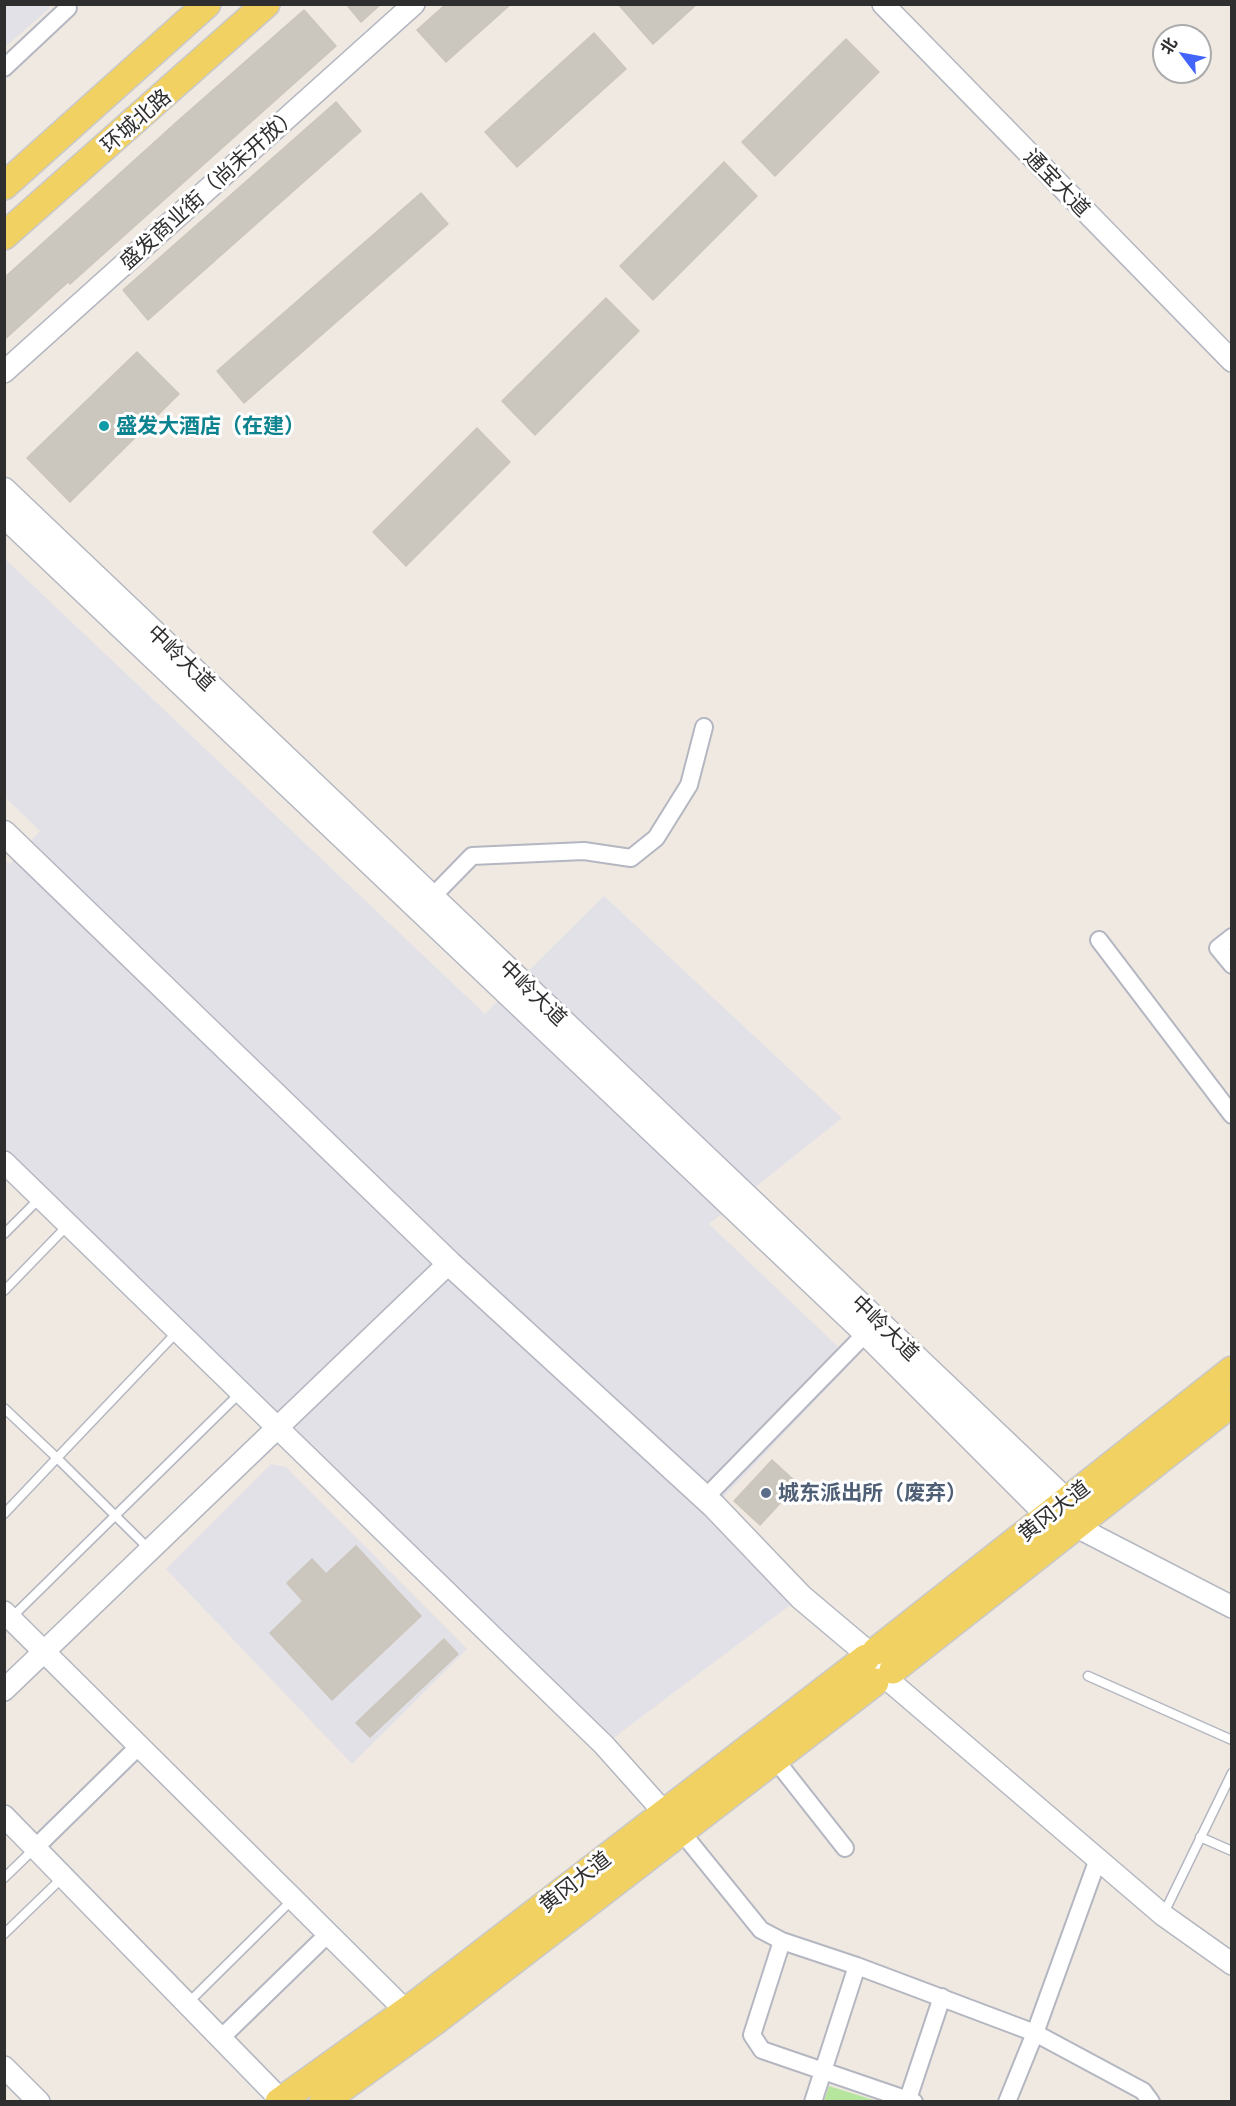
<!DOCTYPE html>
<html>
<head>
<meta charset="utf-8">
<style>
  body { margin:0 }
  #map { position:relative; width:1236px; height:2106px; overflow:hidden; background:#efe9e1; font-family:Commissioner,"Noto Sans SC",sans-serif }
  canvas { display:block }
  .frame { position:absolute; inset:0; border:6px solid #2e2e2e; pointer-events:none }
  .north { position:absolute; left:1152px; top:24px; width:60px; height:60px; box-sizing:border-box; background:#fff; border:2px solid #ababab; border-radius:50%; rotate:302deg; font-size:16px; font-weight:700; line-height:24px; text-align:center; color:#2e2e2e }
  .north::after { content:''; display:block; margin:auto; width:21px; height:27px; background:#4264fb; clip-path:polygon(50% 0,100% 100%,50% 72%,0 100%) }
</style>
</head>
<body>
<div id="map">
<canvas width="1236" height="2106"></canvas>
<div class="frame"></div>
<div class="north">北</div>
</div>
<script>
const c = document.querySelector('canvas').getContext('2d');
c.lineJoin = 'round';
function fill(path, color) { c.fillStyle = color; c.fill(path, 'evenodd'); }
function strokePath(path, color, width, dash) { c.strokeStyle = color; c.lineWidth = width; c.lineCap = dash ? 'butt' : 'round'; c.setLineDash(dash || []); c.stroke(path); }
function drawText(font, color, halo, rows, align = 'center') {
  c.font = font + ' Commissioner,"Noto Sans SC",sans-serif'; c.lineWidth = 6; c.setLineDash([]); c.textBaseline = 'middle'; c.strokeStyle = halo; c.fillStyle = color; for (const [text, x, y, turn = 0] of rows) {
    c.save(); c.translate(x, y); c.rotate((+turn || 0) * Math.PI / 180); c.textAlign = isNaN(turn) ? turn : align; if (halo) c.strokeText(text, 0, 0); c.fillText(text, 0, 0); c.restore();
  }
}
const industrial = new Path2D(`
  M 5,4 L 47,5 L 50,8 L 5,47 Z
  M 4,558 L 485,1014 L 604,896 L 842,1118 L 709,1224 L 853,1361 L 715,1506 L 801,1597 L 604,1745 L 5,1163 L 5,860 L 10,864 L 40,831 L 5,797 Z
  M 271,1464 L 286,1467 L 467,1649 L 352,1764 L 166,1569 Z`);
const green = new Path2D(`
  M 829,2086 L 877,2101 L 824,2101 Z`);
const building = new Path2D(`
  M 346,4 L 381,4 L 361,22 Z
  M 446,4 L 511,4 L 446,62 L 417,30 Z
  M 618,4 L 697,4 L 653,44 Z
  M 304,10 L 336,46 L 70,284 L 68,282 L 4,340 L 4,278 L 180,119 Z
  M 594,33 L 626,69 L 517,167 L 485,132 Z
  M 846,39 L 879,72 L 775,176 L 742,142 Z
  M 336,102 L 361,131 L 148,320 L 123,290 Z
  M 724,162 L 757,196 L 653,300 L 620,266 Z
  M 421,193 L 448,224 L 244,403 L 217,371 Z
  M 606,298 L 639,331 L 535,435 L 502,401 Z
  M 137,352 L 179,394 L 70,502 L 27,458 Z
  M 477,428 L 510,462 L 406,566 L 373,532 Z
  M 772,1460 L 798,1484 L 760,1525 L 734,1501 Z
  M 356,1546 L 421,1616 L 332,1700 L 270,1633 L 303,1601 L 287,1583 L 312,1559 L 326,1574 Z
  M 444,1639 L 458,1654 L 370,1737 L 356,1723 Z`);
const service = new Path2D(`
  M 4,1234 L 40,1198
  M 4,1291 L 69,1224
  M 4,1408 L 57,1458 L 4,1514
  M 149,1549 L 57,1458 L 178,1331
  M 11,1618 L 241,1392
  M 1088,1676 L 1232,1740
  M 1200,1837 L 1232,1851
  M 4,1878 L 34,1849
  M 1163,1915 L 1232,1773
  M 4,1934 L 62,1878
  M 188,2003 L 293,1899`);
const minor = new Path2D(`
  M 4,68 L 68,8
  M 432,897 L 472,856 L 584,851 L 631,858 L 656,838 L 689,785 L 704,727
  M 1232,937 L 1218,948 L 1232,965
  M 1099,940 L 1232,1115
  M 705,1498 L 872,1327
  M 778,1763 L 845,1848
  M 684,1835 L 761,1930 L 782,1941 L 857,1966 L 1035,2033 L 1143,2091 L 1151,2102
  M 36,1847 L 139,1746
  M 782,1941 L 752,2035 L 762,2050 L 914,2102
  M 221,2038 L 328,1934
  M 908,2099 L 942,1997
  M 813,2102 L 857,1966
  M 1007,2102 L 1035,2033 L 1098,1859`);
const tertiary = new Path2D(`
  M 883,4 L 1232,361
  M 4,372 L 414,4
  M 4,1162 L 604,1745 L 662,1810
  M 1077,1527 L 1232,1607
  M 4,1612 L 404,2009 L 415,2021
  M 886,1678 L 1163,1915 L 1232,1964
  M 4,1690 L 449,1263
  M 4,1816 L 280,2099
  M 4,2067 L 39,2102`);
const secondary = new Path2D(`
  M 4,490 L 1061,1496
  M 4,515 L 866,1333 L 1044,1511
  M 4,833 L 449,1263 L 714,1506 L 801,1597 L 865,1651 L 886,1678`);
const primary = new Path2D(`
  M 4,186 L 207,4
  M 4,236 L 266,4
  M 876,1651 L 1232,1370
  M 893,1670 L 1232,1403
  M 279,2102 L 420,2001 L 866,1658
  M 323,2102 L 435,2021 L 875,1682`);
const markers = [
  [104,426,6,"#0f9aa8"],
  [766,1493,6,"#5c6f8a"]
];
const streetNames = [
  ["环城北路",136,121,-41],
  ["通宝大道",1057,183,46],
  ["盛发商业街（尚未开放）",209,188,-42],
  ["中岭大道",181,658,44],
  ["中岭大道",533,993,44],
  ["中岭大道",885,1328,44],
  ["黄冈大道",1054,1511,-38],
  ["黄冈大道",575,1882,-38]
];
const cultureNames = [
  ["盛发大酒店（在建）",116,426]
];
const serviceNames = [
  ["城东派出所（废弃）",778,1493]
];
fill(industrial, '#e3e1e8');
fill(green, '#b6e59e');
fill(building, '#cbc7bf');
strokePath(building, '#cbc5ba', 1.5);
strokePath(service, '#b4b7c1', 11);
strokePath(minor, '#b4b7c1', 20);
strokePath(tertiary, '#b4b7c1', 24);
strokePath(secondary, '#b4b7c1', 27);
strokePath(primary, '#c9c9c9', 30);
strokePath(service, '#fff', 8);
strokePath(minor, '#fff', 16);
strokePath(tertiary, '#fff', 21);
strokePath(secondary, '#fff', 24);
strokePath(primary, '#f2d163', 27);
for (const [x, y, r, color] of markers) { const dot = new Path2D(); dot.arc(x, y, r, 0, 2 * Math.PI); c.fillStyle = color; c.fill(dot); strokePath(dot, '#fff', 2); }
drawText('21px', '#2e2e2e', '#fff', streetNames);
drawText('bold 21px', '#0d838f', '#fff', cultureNames, 'left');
drawText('bold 21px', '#4e5e75', '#fff', serviceNames, 'left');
</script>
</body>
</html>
